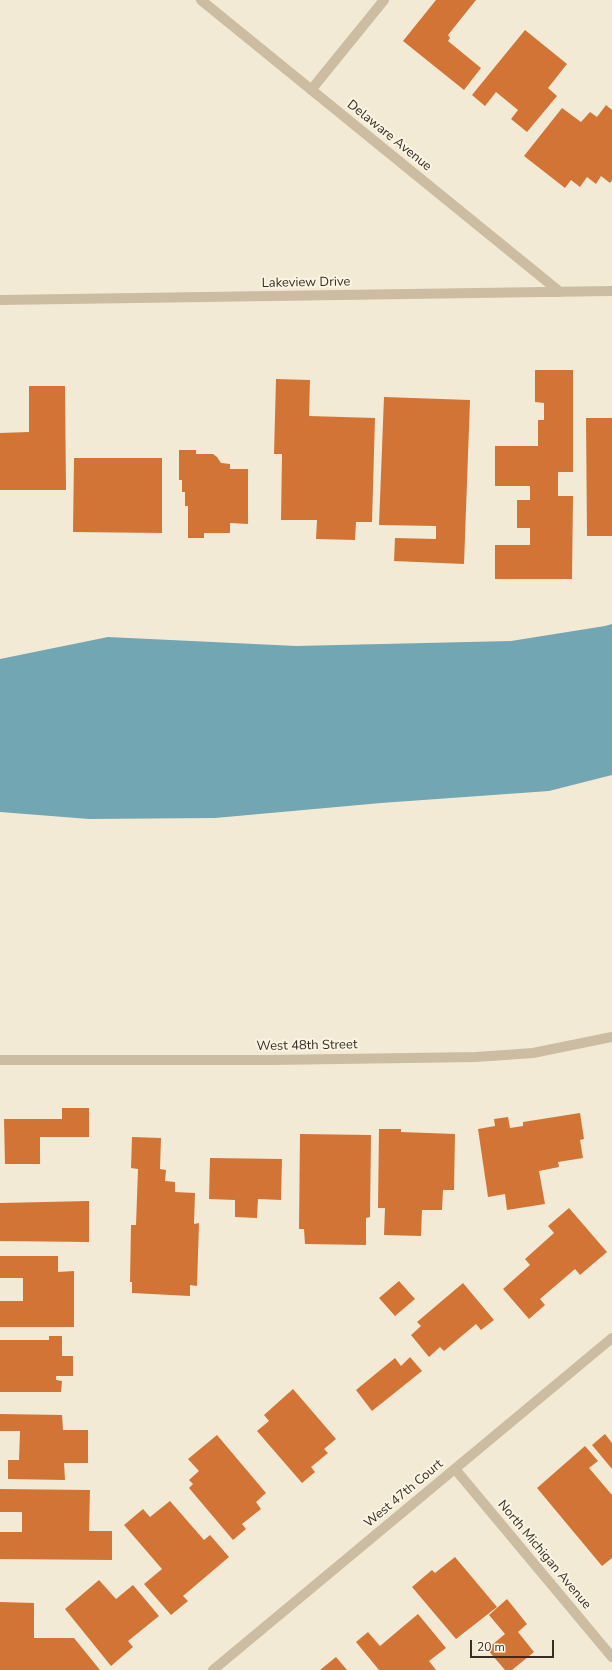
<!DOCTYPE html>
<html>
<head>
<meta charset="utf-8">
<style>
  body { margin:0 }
  #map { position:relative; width:612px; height:1670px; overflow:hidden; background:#f3ead6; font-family:"Nunito Sans",sans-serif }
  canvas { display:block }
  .scale { position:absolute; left:470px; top:1640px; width:84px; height:18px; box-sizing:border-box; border:2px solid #362d25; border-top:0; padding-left:5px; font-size:12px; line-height:14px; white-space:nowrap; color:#362d25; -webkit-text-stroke:3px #fbf4e3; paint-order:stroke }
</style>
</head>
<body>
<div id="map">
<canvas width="612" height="1670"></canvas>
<div class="scale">20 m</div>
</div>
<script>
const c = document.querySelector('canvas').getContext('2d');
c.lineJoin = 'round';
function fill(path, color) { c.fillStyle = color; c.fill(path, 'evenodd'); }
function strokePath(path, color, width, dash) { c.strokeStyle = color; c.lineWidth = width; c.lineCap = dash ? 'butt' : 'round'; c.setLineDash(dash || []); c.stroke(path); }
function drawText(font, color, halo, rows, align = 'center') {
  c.font = font + ' "Nunito Sans",sans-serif'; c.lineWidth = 4; c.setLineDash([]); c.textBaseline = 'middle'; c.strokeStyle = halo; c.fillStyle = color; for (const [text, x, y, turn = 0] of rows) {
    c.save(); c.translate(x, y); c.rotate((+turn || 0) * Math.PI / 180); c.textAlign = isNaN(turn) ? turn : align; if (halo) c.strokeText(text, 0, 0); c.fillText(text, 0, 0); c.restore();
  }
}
const water = new Path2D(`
  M 612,624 L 612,775 L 549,791 L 381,803 L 215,818 L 89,819 L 0,812 L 0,659 L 108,637 L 296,646 L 511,641 L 605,626 Z`);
const building = new Path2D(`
  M 436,0 L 476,0 L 448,35 L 450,38 L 448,41 L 481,68 L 464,90 L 403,41 Z
  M 525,30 L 567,64 L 548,88 L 557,96 L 527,132 L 511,119 L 518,110 L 496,92 L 485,106 L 472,95 Z
  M 606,105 L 612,110 L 612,180 L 610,183 L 601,176 L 596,184 L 587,177 L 580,187 L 571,180 L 565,188 L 524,156 L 562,108 L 581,122 L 590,112 L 597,117 Z
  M 535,370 L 573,370 L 573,472 L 558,472 L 558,496 L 573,496 L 572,579 L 495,579 L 495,545 L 530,545 L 530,528 L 517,528 L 517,500 L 530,500 L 530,486 L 495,486 L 495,446 L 538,446 L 538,420 L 544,420 L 544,403 L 535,402 Z
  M 276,379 L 310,380 L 309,416 L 375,418 L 372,522 L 356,522 L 355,540 L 316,539 L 317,520 L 281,520 L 282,454 L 274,454 Z
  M 29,386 L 65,386 L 66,490 L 0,490 L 0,433 L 29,432 Z
  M 384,397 L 470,400 L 464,564 L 394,561 L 395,538 L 436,539 L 436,526 L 379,525 Z
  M 586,418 L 612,418 L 612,536 L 587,536 Z
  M 179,450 L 196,450 L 196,454 L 213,454 L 217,457 L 221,463 L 230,464 L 230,469 L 248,469 L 248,524 L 230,523 L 230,533 L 204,533 L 204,538 L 188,538 L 188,506 L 185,506 L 185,492 L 182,492 L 182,480 L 179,480 Z
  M 74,458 L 162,458 L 162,533 L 73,532 Z
  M 62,1108 L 89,1108 L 89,1137 L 40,1137 L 40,1164 L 5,1164 L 4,1119 L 62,1119 Z
  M 580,1113 L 584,1139 L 580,1140 L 583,1158 L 558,1162 L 559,1167 L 539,1171 L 545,1204 L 507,1210 L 505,1194 L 488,1197 L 478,1129 L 495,1126 L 494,1119 L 508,1117 L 510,1128 L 523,1126 L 523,1122 Z
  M 379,1129 L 401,1129 L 401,1132 L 455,1134 L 454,1190 L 443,1190 L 442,1210 L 422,1210 L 421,1236 L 384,1235 L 385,1208 L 378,1208 Z
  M 300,1134 L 371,1135 L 370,1217 L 366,1218 L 366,1245 L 305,1244 L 304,1229 L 299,1229 Z
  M 132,1137 L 161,1138 L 160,1169 L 166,1170 L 165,1181 L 175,1182 L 175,1192 L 195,1193 L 194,1224 L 199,1223 L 197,1286 L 190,1285 L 190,1296 L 132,1293 L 132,1282 L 130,1282 L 131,1225 L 136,1225 L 138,1169 L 131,1168 Z
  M 210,1158 L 282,1159 L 281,1200 L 258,1199 L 257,1218 L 235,1217 L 235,1200 L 209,1199 Z
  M 89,1201 L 89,1242 L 0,1241 L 0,1203 Z
  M 569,1208 L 607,1252 L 580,1275 L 575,1269 L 540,1299 L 545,1305 L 529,1319 L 503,1289 L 530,1265 L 525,1259 L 554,1233 L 548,1226 Z
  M 0,1256 L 58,1256 L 58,1272 L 74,1271 L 74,1327 L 0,1327 L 0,1301 L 23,1301 L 23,1278 L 0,1278 Z
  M 399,1281 L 415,1299 L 395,1316 L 379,1298 Z
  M 463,1283 L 494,1320 L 481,1330 L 476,1324 L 444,1351 L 440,1347 L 429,1357 L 411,1335 L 421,1326 L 417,1322 Z
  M 49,1336 L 62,1336 L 62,1356 L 73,1356 L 73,1376 L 56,1376 L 56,1380 L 62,1381 L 61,1392 L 0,1392 L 0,1340 L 49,1340 Z
  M 410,1357 L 422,1371 L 372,1411 L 356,1390 L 395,1358 L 401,1366 Z
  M 293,1389 L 336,1439 L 324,1449 L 328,1453 L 311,1467 L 315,1472 L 302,1483 L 257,1431 L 269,1421 L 264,1415 Z
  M 0,1414 L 62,1415 L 63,1430 L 88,1430 L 88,1463 L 64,1463 L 65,1480 L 8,1479 L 8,1460 L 19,1460 L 20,1431 L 0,1431 Z
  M 605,1434 L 612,1443 L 612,1469 L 592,1445 Z
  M 217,1435 L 266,1493 L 256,1502 L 261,1509 L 242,1524 L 246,1529 L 233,1540 L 189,1488 L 193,1484 L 189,1480 L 199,1471 L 188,1459 Z
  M 585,1446 L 598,1461 L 589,1468 L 612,1495 L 612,1558 L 602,1566 L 537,1488 Z
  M 0,1489 L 90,1490 L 89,1531 L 112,1531 L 112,1560 L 0,1559 L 0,1532 L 22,1532 L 22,1512 L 0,1512 Z
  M 170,1501 L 204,1540 L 210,1535 L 229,1557 L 183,1596 L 188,1601 L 171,1615 L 144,1584 L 162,1569 L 124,1525 L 143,1509 L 150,1517 Z
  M 455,1557 L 497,1607 L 456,1639 L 412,1587 L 432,1570 L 435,1573 Z
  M 99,1580 L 116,1599 L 133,1585 L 159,1616 L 128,1641 L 133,1647 L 111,1666 L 65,1609 Z
  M 507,1599 L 527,1624 L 518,1632 L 534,1652 L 512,1670 L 505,1670 L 487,1649 L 505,1634 L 489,1615 Z
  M 0,1602 L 34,1603 L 34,1638 L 74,1638 L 100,1670 L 0,1670 Z
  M 418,1614 L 446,1648 L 429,1661 L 436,1670 L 379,1670 L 356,1642 L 368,1632 L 380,1646 Z
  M 336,1657 L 347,1670 L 320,1670 Z`);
const minor = new Path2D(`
  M 201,0 L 560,292
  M 311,90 L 384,0
  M 0,300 L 612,291
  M 0,1060 L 272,1060 L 476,1057 L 533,1053 L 612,1037
  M 455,1469 L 612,1657
  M 213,1670 L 612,1338`);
const streetNames = [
  ["Delaware Avenue",389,136,39],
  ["Lakeview Drive",306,283,-1],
  ["West 48th Street",307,1046,-1],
  ["West 47th Court",404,1494,-40],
  ["North Michigan Avenue",544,1555,50]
];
fill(water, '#72a6b3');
fill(building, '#d27435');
strokePath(minor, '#ccbca1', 10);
drawText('13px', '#362d25', '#fbf4e3', streetNames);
</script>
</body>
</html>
